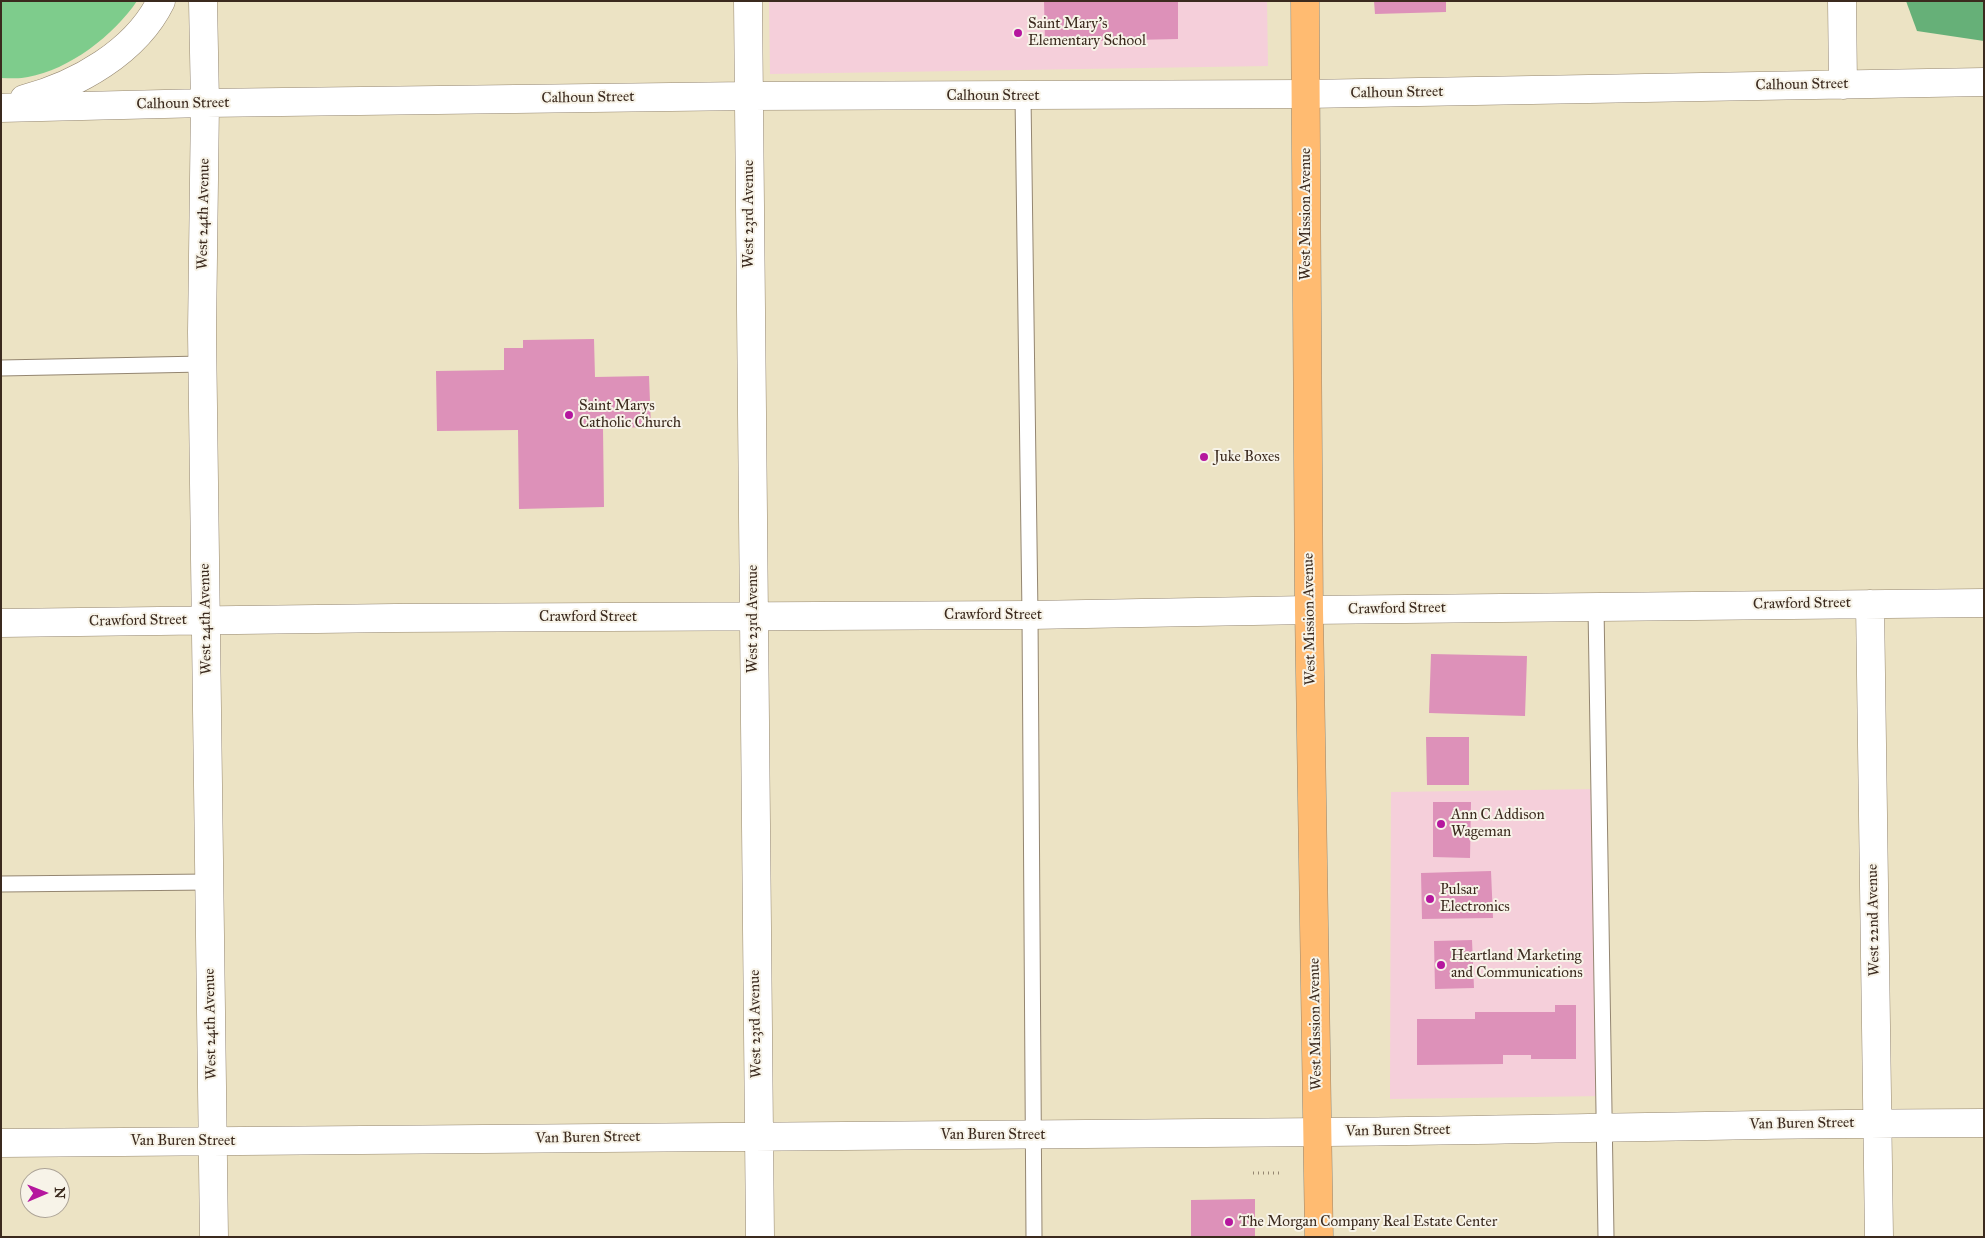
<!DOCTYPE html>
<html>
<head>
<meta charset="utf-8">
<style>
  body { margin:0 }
  #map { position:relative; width:1985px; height:1238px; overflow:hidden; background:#ece3c4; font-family:"IM FELL Great Primer",serif }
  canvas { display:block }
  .frame { position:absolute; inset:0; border:2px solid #3b2a1e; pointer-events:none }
  .north { position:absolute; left:20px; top:1168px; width:50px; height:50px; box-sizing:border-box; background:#f7f3e8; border:1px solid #aca397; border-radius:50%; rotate:89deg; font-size:14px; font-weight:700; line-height:20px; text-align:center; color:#3b2a1e }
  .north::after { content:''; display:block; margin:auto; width:18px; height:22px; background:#b5179e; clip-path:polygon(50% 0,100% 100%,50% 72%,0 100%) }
</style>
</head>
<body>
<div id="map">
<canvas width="1985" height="1238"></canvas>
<div class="frame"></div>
<div class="north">N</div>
</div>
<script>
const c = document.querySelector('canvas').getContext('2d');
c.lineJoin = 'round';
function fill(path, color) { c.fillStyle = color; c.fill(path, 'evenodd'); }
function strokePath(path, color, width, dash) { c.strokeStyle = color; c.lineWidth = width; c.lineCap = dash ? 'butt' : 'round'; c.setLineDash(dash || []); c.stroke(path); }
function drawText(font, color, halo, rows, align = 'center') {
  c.font = font + ' "IM FELL Great Primer",serif'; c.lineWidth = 4; c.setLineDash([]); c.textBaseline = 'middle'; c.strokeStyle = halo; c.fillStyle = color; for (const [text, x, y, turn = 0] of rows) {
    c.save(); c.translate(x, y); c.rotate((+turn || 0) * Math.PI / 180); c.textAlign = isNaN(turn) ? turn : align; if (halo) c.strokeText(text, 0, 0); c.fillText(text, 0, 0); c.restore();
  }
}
const built = new Path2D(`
  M 769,1 L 1267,1 L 1268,66 L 770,74 Z
  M 1599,789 L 1604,1096 L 1390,1099 L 1391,792 Z`);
const green = new Path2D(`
  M 1,1 L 137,1 C 114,35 69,70 28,77 C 20,79 10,78 1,78 Z`);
const forest = new Path2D(`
  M 1906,1 L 1984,1 L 1984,41 L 1917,31 Z`);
const building = new Path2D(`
  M 1044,1 L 1178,1 L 1178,39 L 1045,42 Z
  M 1374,1 L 1446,1 L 1446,12 L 1375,14 Z
  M 594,339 L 595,377 L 649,376 L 651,427 L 603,428 L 604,507 L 519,509 L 518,430 L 437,431 L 436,371 L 504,370 L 504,348 L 523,348 L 523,340 Z
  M 1431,654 L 1527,656 L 1525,716 L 1429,713 Z
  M 1426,737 L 1469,737 L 1469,785 L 1427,785 Z
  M 1433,802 L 1471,802 L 1470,858 L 1433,857 Z
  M 1491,871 L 1493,918 L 1422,919 L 1421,873 Z
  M 1472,940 L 1474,988 L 1435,989 L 1434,941 Z
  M 1555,1005 L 1576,1005 L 1576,1059 L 1531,1059 L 1531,1055 L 1503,1055 L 1503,1064 L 1417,1065 L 1417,1019 L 1475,1019 L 1475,1012 L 1555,1012 Z
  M 1255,1199 L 1255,1237 L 1191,1237 L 1191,1200 Z`);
const path = new Path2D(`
  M 1253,1173 L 1282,1173`);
const service = new Path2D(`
  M 1023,96 L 1030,615 L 1034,1237
  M 1,368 L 203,364
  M 1596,607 L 1606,1237
  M 1,884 L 210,882`);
const minor = new Path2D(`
  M 748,1 L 760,1237
  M 1842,1 L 1843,85
  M 1870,604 L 1879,1237
  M 1,623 L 396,618 L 1030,615 L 1309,610 L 1984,603
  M 1,1143 C 443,1139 885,1137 1326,1132 C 1545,1130 1765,1123 1984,1123
  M 214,1237 L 202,332 L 205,103 L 748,96 L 1306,94 L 1984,82`);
const tertiary = new Path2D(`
  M 24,99 C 77,85 136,52 161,1
  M 1,108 L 205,103 L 203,1`);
const primary = new Path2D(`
  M 1305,1 L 1309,610 L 1319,1237`);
const markers = [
  [1018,33,5,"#b5179e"],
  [569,415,5,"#b5179e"],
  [1204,457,5,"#b5179e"],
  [1441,824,5,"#b5179e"],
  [1430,899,5,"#b5179e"],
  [1441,965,5,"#b5179e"],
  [1229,1222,5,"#b5179e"]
];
const poiNames = [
  ["Saint Mary's",1028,24],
  ["Elementary School",1028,41],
  ["Saint Marys",579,406],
  ["Catholic Church",579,423],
  ["Juke Boxes",1214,457],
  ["Ann C Addison",1451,815],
  ["Wageman",1451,832],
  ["Pulsar",1440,890],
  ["Electronics",1440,907],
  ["Heartland Marketing",1451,956],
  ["and Communications",1451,973],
  ["The Morgan Company Real Estate Center",1239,1222]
];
const streetNames = [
  ["Calhoun Street",1802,85,-1],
  ["Calhoun Street",1397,93,-1],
  ["Calhoun Street",993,96],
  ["Calhoun Street",588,98,-1],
  ["Calhoun Street",183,104,-1],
  ["West 24th Avenue",204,214,-89],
  ["West 23rd Avenue",749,214,-90],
  ["West Mission Avenue",1306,214,-90],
  ["Crawford Street",1802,604,-1],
  ["Crawford Street",1397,609,-1],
  ["Crawford Street",993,615],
  ["Crawford Street",588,617],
  ["West 24th Avenue",206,619,-91],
  ["West 23rd Avenue",753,619,-90],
  ["West Mission Avenue",1310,619,-91],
  ["Crawford Street",138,621,-1],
  ["West 22nd Avenue",1874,920,-91],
  ["West 24th Avenue",211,1024,-91],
  ["West 23rd Avenue",756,1024,-91],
  ["West Mission Avenue",1316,1024,-91],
  ["Van Buren Street",1802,1124,-1],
  ["Van Buren Street",1398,1131,-1],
  ["Van Buren Street",993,1135],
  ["Van Buren Street",588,1138,-1],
  ["Van Buren Street",183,1141]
];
fill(built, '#f5cfda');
fill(green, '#7ecc8c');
fill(forest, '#66b078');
fill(building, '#dd91b9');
strokePath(service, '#948671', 17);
strokePath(minor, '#948671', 29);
strokePath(tertiary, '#948671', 29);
strokePath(primary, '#948671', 29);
strokePath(path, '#948671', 3, [1, 4]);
strokePath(service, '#fff', 15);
strokePath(minor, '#fff', 28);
strokePath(tertiary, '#fff', 28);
strokePath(primary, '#ffbb71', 28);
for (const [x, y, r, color] of markers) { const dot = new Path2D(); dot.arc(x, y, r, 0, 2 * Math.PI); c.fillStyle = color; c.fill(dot); strokePath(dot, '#f7f3e8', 2); }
drawText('15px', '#3b2a1e', '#f7f3e8', poiNames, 'left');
drawText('15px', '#3b2a1e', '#f7f3e8', streetNames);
</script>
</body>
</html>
